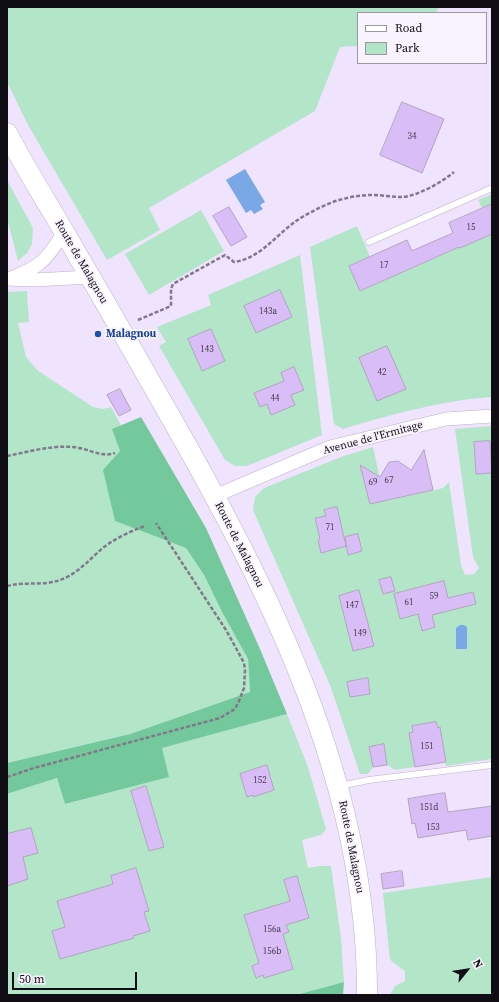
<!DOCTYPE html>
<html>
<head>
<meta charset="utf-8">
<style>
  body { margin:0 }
  #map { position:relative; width:499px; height:1002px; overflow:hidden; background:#efe3fd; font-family:"Source Serif 4",serif }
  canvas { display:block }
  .frame { position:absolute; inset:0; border:8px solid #110d15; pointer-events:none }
  .legend { position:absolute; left:357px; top:12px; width:130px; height:52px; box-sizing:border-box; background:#f9f3fe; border:1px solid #9c97a1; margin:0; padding:5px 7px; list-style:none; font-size:12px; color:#110d15 }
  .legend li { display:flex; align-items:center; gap:8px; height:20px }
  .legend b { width:20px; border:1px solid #9c97a1 }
  .north { position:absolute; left:447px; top:950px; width:40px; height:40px; -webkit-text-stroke:3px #f9f3fe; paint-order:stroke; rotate:60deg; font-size:11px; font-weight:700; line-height:16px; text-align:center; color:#110d15 }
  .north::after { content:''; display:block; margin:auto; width:14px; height:18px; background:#110d15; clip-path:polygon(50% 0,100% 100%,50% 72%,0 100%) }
  .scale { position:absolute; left:12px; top:972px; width:125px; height:18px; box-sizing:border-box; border:2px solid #110d15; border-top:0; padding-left:5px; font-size:12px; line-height:14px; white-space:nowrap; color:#110d15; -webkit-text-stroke:3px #f9f3fe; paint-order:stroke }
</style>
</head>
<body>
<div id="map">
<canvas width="499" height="1002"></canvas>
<div class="frame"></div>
<ul class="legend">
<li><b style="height:5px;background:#fff"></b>Road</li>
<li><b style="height:11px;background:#b3e6c9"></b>Park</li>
</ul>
<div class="north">N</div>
<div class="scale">50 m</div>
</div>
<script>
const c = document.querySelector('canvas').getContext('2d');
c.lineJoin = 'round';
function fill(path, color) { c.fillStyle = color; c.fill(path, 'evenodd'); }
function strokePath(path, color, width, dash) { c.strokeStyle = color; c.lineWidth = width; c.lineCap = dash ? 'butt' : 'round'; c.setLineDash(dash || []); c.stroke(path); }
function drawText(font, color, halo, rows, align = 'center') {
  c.font = font + ' "Source Serif 4",serif'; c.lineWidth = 4; c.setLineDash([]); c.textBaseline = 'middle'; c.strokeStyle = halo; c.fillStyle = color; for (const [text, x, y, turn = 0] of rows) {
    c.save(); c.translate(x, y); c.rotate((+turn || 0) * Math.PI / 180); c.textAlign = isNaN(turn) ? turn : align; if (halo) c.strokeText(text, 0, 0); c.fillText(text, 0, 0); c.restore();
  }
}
const green = new Path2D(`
  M 7,7 L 439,7 L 436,13 L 358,13 L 358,46 L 340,47 L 315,111 L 149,208 L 160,230 L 107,260 L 28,125 L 7,82 Z
  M 7,180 L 33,228 L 32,244 L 27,253 L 18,261 L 7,218 Z
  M 492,194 L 492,204 L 482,208 L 478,200 Z
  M 201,210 L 224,251 L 149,295 L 125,254 Z
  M 357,226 L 370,257 L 349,266 L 361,291 L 459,247 L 460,248 L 492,234 L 492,397 C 444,400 389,415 343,429 L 334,424 L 310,247 Z
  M 300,255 L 322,435 L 247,466 L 235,466 L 225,460 L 159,346 L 166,342 L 157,327 L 211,305 L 208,295 Z
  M 27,291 L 29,322 L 18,323 L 26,357 L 37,370 L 93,407 L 103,409 L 111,407 L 121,425 L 113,429 L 120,451 L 115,521 L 186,548 L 204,575 L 222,612 L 248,659 L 250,692 L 130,734 L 7,763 L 7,292 Z
  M 492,426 L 492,759 L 446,766 L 445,762 L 395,770 L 387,765 L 373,767 L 368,774 L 360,774 L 330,685 L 253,510 L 255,497 L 264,488 L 341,457 L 373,447 L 385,501 L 443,488 L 449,482 L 461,565 L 465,575 L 474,574 L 479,568 L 473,557 L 455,429 Z
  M 287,714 L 308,767 L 326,829 L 321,835 L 302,840 L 308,868 L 319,866 L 331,866 L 341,938 L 344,982 L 296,995 L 7,995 L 7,794 L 57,778 L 65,804 L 169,777 L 161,748 Z
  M 492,877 L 492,995 L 390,995 L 395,986 L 405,981 L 405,971 L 390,960 L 383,893 Z`);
const forest = new Path2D(`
  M 141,417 L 206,528 L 260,649 L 287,714 L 162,748 L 169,777 L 65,804 L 57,778 L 7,794 L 7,763 L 130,734 L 250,692 L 248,659 L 222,612 L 204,575 L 186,548 L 115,521 L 103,470 L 120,451 L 112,429 Z
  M 344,982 L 343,995 L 296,995 Z`);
const water = new Path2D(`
  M 245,169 L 265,202 L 260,205 L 263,209 L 254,214 L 251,210 L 246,213 L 226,180 Z
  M 460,625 L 464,625 L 467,627 L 467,649 L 456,649 L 456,628 Z`);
const building = new Path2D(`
  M 402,102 L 444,119 L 422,173 L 380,155 Z
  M 492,204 L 492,234 L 460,248 L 459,247 L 360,291 L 349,266 L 407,240 L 412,251 L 432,242 L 453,233 L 449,223 Z
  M 229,207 L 247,237 L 231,246 L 213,216 Z
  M 280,290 L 292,317 L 256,333 L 244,306 Z
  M 211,329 L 225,361 L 202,371 L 188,339 Z
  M 387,346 L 406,389 L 377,401 L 359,358 Z
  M 294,367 L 304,390 L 291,395 L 295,405 L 271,415 L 267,404 L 260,407 L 254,393 L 284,381 L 281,373 Z
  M 120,389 L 131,410 L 119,416 L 107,395 Z
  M 490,441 L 492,473 L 476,474 L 474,442 Z
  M 424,450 L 433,490 L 370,504 L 360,465 L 380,477 L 389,462 L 398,461 L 411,470 Z
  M 337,507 L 346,546 L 321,553 L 318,540 L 320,539 L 315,518 L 326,516 L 324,510 Z
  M 358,534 L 362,551 L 348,555 L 345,537 Z
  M 391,577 L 395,591 L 383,594 L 379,580 Z
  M 444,581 L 448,598 L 473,592 L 476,604 L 432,615 L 435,627 L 422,631 L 418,614 L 400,619 L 394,594 Z
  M 359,590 L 374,646 L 353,651 L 339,596 Z
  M 368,678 L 370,694 L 350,697 L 347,682 Z
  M 436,722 L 438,728 L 440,727 L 446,762 L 415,767 L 409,733 L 413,732 L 412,726 Z
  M 384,744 L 387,765 L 373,767 L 369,747 Z
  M 267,765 L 274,790 L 253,797 L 253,795 L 247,797 L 240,774 Z
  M 146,786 L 164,847 L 149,851 L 131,791 Z
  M 445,793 L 448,812 L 492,806 L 492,836 L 468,840 L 466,830 L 418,838 L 415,823 L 412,824 L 408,799 Z
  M 31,828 L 38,853 L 23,857 L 28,879 L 7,886 L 7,834 Z
  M 136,868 L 149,911 L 144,912 L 150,931 L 133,936 L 134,938 L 60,959 L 52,931 L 65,927 L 57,901 L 113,884 L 111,876 Z
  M 402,871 L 404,886 L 383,889 L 381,874 Z
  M 297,876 L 309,918 L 286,925 L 289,932 L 283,934 L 293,969 L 264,978 L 263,975 L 256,978 L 252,966 L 259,963 L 244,915 L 290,901 L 284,880 Z`);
const path = new Path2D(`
  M 138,320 L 171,306 L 171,289 L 173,284 L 225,255 L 234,262 C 258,259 274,238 292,224 C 304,215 318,208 333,202 C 344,198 359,195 372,195 C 382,195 392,197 402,197 C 418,196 442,182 454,172
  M 7,456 C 28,452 51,445 73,447 C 88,448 100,458 115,453
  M 7,586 C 26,581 47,587 65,578 C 80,571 91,558 104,547 C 116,538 131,531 145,526
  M 7,777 L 34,768 L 220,718 L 235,709 L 239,701 L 244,688 L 245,670 L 244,663 L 236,648 L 226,630 L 156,523`);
const service = new Path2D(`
  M 369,242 L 492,188
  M 340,786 L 369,780 L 492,765`);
const minor = new Path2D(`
  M 11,278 C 21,274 32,270 40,263 C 50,255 57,243 64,232
  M 7,279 L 34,280 L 90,277
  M 215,496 L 330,447 L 446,419 L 492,416`);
const primary = new Path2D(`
  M 7,133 C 29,175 55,215 78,256 C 108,307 137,358 166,409 C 269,589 368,782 367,995`);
const markers = [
  [98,334,4,"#1a4fb4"]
];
const numberNames = [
  ["34",412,137],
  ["15",471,228],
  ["17",384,266],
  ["143a",268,312],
  ["143",207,350],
  ["42",382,373],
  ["44",275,399],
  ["67",389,481],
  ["69",373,483],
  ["71",330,528],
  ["59",434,597],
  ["61",409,603],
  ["147",352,606],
  ["149",360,634],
  ["151",427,747],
  ["152",260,781],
  ["151d",429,808],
  ["153",433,828],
  ["156a",272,930],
  ["156b",272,952]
];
const streetNames = [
  ["Route de Malagnou",81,262,60],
  ["Avenue de l'Ermitage",373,438,-15],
  ["Route de Malagnou",239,545,63],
  ["Route de Malagnou",351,847,79]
];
const transitNames = [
  ["Malagnou",106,334]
];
fill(green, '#b3e6c9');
fill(forest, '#74c99c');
fill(water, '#7aa7e6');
fill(building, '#d9bdf6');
strokePath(building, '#b2a5bf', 1);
strokePath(service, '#bcb0c9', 7);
strokePath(minor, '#bcb0c9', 14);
strokePath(primary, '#bcb0c9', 21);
strokePath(path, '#81798a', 2.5, [4, 2]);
strokePath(service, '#fff', 6);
strokePath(minor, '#fff', 13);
strokePath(primary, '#fff', 20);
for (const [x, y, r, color] of markers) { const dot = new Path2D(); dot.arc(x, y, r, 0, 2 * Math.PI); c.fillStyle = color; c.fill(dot); strokePath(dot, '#f9f3fe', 1.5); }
drawText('9px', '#43394d', null, numberNames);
drawText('11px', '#110d15', '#f9f3fe', streetNames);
drawText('bold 11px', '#164399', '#f9f3fe', transitNames, 'left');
</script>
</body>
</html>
